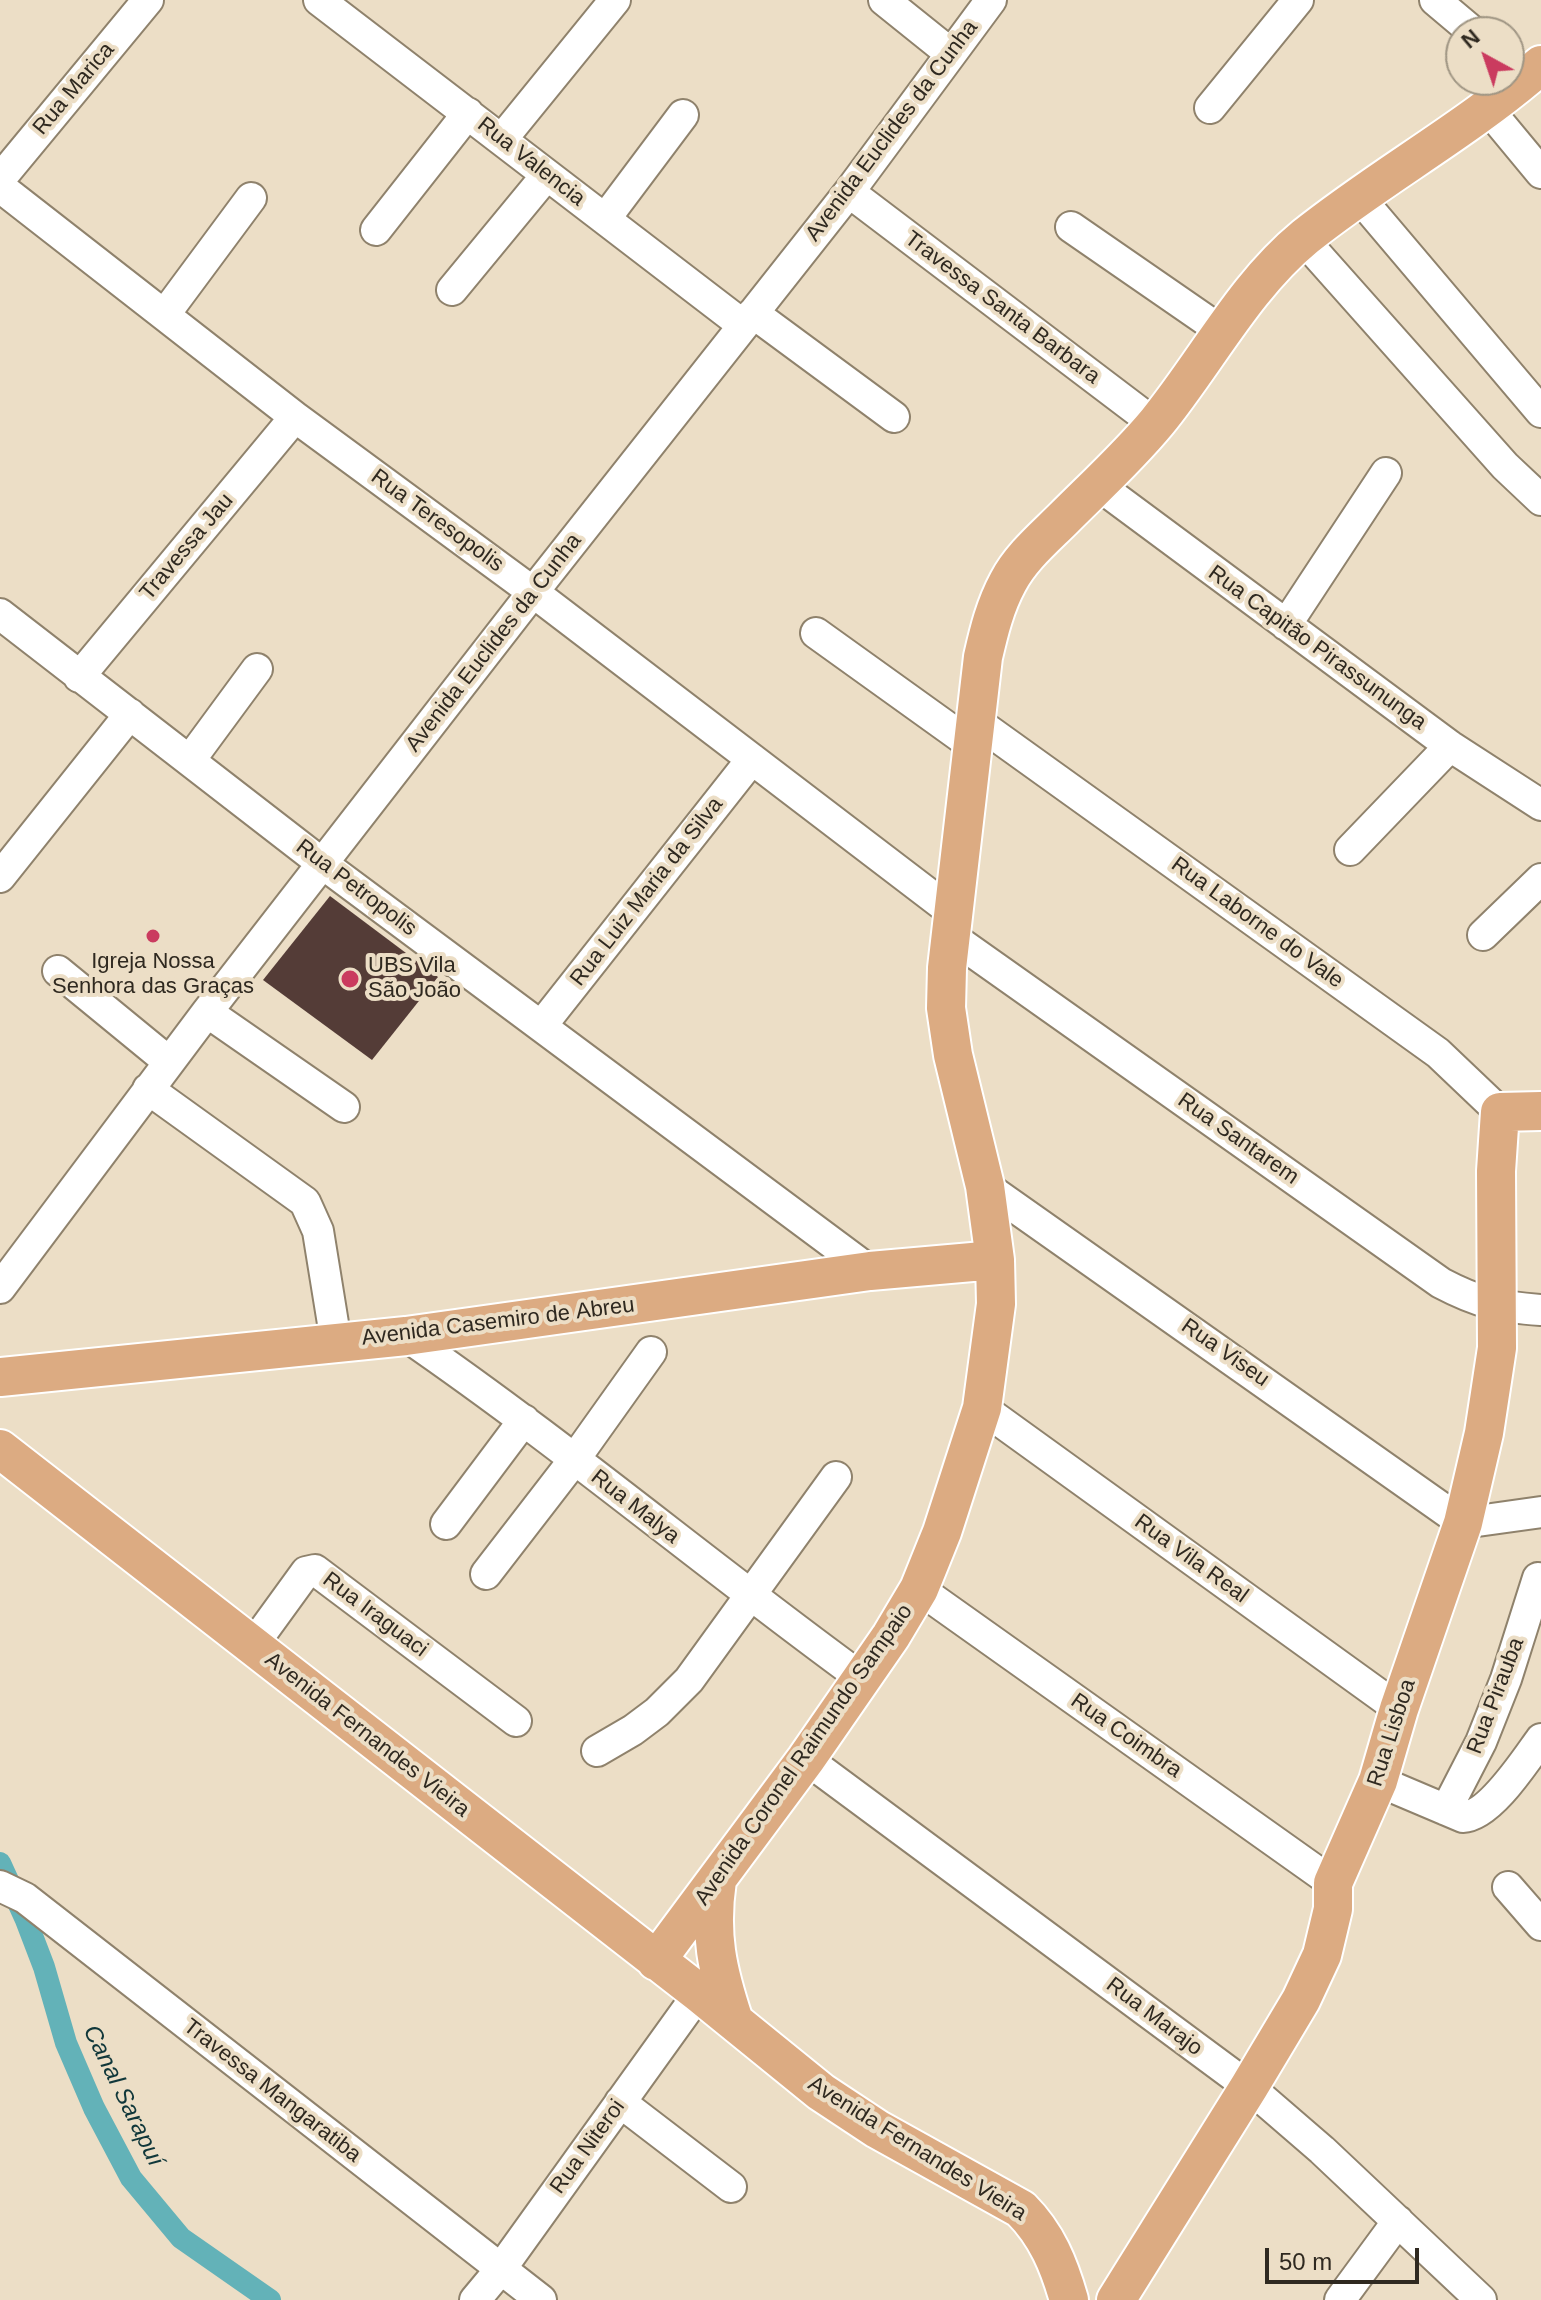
<!DOCTYPE html>
<html>
<head>
<meta charset="utf-8">
<style>
  body { margin:0 }
  #map { position:relative; width:1541px; height:2300px; overflow:hidden; background:#ecdec6; font-family:Helvetica,sans-serif }
  canvas { display:block }
  .north { position:absolute; left:1445px; top:16px; width:80px; height:80px; box-sizing:border-box; background:#ecdec6; border:2px solid #a09684; border-radius:50%; rotate:320deg; font-size:22px; font-weight:700; line-height:32px; text-align:center; color:#2f2920 }
  .north::after { content:''; display:block; margin:auto; width:28px; height:36px; background:#ca3b5f; clip-path:polygon(50% 0,100% 100%,50% 72%,0 100%) }
  .scale { position:absolute; left:1265px; top:2248px; width:154px; height:36px; box-sizing:border-box; border:4px solid #2f2920; border-top:0; padding-left:10px; font-size:24px; line-height:28px; white-space:nowrap; color:#2f2920; -webkit-text-stroke:6px #ecdec6; paint-order:stroke }
</style>
</head>
<body>
<div id="map">
<canvas width="1541" height="2300"></canvas>
<div class="north">N</div>
<div class="scale">50 m</div>
</div>
<script>
const c = document.querySelector('canvas').getContext('2d');
c.lineJoin = 'round';
function strokePath(path, color, width, dash) { c.strokeStyle = color; c.lineWidth = width; c.lineCap = dash ? 'butt' : 'round'; c.setLineDash(dash || []); c.stroke(path); }
function fill(path, color) { c.fillStyle = color; c.fill(path, 'evenodd'); }
function drawText(font, color, halo, rows, align = 'center') {
  c.font = font + ' Helvetica,sans-serif'; c.lineWidth = 8; c.setLineDash([]); c.textBaseline = 'middle'; c.strokeStyle = halo; c.fillStyle = color; for (const [text, x, y, turn = 0] of rows) {
    c.save(); c.translate(x, y); c.rotate((+turn || 0) * Math.PI / 180); c.textAlign = isNaN(turn) ? turn : align; if (halo) c.strokeText(text, 0, 0); c.fillText(text, 0, 0); c.restore();
  }
}
const canal = new Path2D(`
  M 0,1863 L 26,1920 L 44,1967 L 66,2043 L 94,2108 L 131,2178 L 181,2238 L 270,2300`);
const building = new Path2D(`
  M 330,896 L 438,977 L 372,1060 L 263,980 Z`);
const minor = new Path2D(`
  M 319,0 L 743,325
  M 884,0 L 950,53
  M 1435,0 L 1473,32
  M 1210,108 L 1298,0
  M 1488,109 L 1541,173
  M 502,139 L 615,0
  M 0,179 L 148,0
  M 0,187 L 295,417 L 533,592 L 951,911
  M 849,192 L 1155,424
  M 1358,196 L 1541,412
  M 605,219 L 683,115
  M 1071,227 L 1223,332
  M 376,230 L 468,113
  M 1303,239 L 1505,466 L 1541,500
  M 452,290 L 546,176
  M 753,313 L 894,417
  M 165,314 L 251,198
  M 1098,485 L 1450,746 L 1541,805
  M 0,614 L 323,864 L 870,1271
  M 1286,625 L 1386,473
  M 816,633 L 972,745
  M 79,677 L 295,417
  M 974,720 L 1438,1053 L 1500,1112
  M 190,760 L 257,669
  M 1350,850 L 1450,746
  M 0,877 L 130,714
  M 949,935 L 1441,1283 C 1479,1303 1499,1307 1541,1310
  M 1483,935 L 1541,879
  M 58,971 L 169,1062
  M 207,1012 L 344,1107
  M 542,1025 L 752,759
  M 148,1089 L 305,1202 L 318,1231 L 336,1342
  M 985,1186 L 1463,1523 L 1541,1512
  M 0,1288 L 207,1012 L 533,592 L 849,192 L 991,0
  M 406,1336 C 563,1444 709,1567 863,1679
  M 982,1408 L 1399,1709
  M 446,1524 L 524,1420
  M 486,1574 L 574,1460 L 651,1352
  M 919,1589 L 1333,1883
  M 253,1645 L 306,1572 L 315,1570 L 516,1721
  M 597,1751 L 633,1730 L 657,1712 L 689,1680 L 836,1477
  M 806,1759 L 1249,2087 L 1322,2150 L 1481,2300
  M 1378,1781 L 1463,1817 C 1490,1816 1525,1761 1541,1739
  M 1446,1810 L 1481,1742 L 1506,1679 L 1538,1578
  M 0,1886 L 25,1898 L 541,2300
  M 1508,1887 L 1541,1925
  M 620,2102 L 731,2187
  M 475,2300 L 500,2270 L 699,1993
  M 1340,2300 L 1398,2221`);
const major = new Path2D(`
  M 0,1377 L 406,1336 L 870,1271 L 995,1260
  M 0,1449 L 699,1993 L 821,2092 L 877,2129 L 1021,2209 C 1047,2235 1059,2265 1069,2300
  M 717,1880 C 709,1934 717,1970 734,2021
  M 656,1961 L 806,1759 L 891,1636 L 919,1589 L 942,1532 L 982,1408 L 996,1304 L 995,1260 L 985,1186 L 953,1055 L 946,1008 L 947,968 L 983,657 C 989,631 995,606 1008,582 C 1021,557 1044,538 1064,518 C 1095,487 1129,456 1157,422 C 1206,362 1244,287 1305,237 C 1381,176 1467,130 1541,65
  M 1116,2300 L 1249,2087 L 1301,2000 L 1322,1955 L 1333,1909 L 1333,1883 L 1378,1781 L 1399,1709 L 1463,1523 L 1484,1433 L 1497,1348 L 1496,1171 L 1500,1112 L 1541,1111`);
const markers = [
  [153,936,8,"#ca3b5f"],
  [350,979,10,"#ca3b5f"]
];
const streetNames = [
  ["Rua Marica",74,89,-50],
  ["Avenida Euclides da Cunha",892,131,-53],
  ["Rua Valencia",531,162,38],
  ["Travessa Santa Barbara",1002,308,37],
  ["Rua Teresopolis",437,521,36],
  ["Travessa Jau",187,547,-50],
  ["Avenida Euclides da Cunha",494,643,-52],
  ["Rua Capitão Pirassununga",1317,648,36],
  ["Rua Petropolis",356,888,37],
  ["Rua Luiz Maria da Silva",647,892,-52],
  ["Rua Laborne do Vale",1257,923,36],
  ["Rua Santarem",1238,1139,35],
  ["Avenida Casemiro de Abreu",498,1322,-7],
  ["Rua Viseu",1225,1353,35],
  ["Rua Malya",635,1507,38],
  ["Rua Vila Real",1191,1559,36],
  ["Rua Iraguaci",375,1615,37],
  ["Rua Pirauba",1496,1696,-69],
  ["Rua Lisboa",1392,1733,-72],
  ["Avenida Fernandes Vieira",367,1735,38],
  ["Rua Coimbra",1126,1736,35],
  ["Avenida Coronel Raimundo Sampaio",804,1755,-55],
  ["Rua Marajo",1154,2017,37],
  ["Travessa Mangaratiba",272,2091,38],
  ["Rua Niteroi",588,2147,-54],
  ["Avenida Fernandes Vieira",917,2149,32]
];
const poiNames = [
  ["Igreja Nossa",153,962],
  ["Senhora das Graças",153,987],
  ["UBS Vila",368,966,"left"],
  ["São João",368,991,"left"]
];
const waterNames = [
  ["Canal Sarapuí",123,2096,64]
];
strokePath(canal, '#63b2b8', 22);
fill(building, '#543c37');
strokePath(minor, '#8f826c', 34);
strokePath(major, '#fff', 42);
strokePath(minor, '#fff', 30);
strokePath(major, '#dcab82', 38);
for (const [x, y, r, color] of markers) { const dot = new Path2D(); dot.arc(x, y, r, 0, 2 * Math.PI); c.fillStyle = color; c.fill(dot); strokePath(dot, '#ecdec6', 3); }
drawText('22px', '#2f2920', '#ecdec6', streetNames);
drawText('22px', '#2f2920', '#ecdec6', poiNames);
drawText('italic 24px', '#10373a', '#ecdec6', waterNames);
</script>
</body>
</html>
